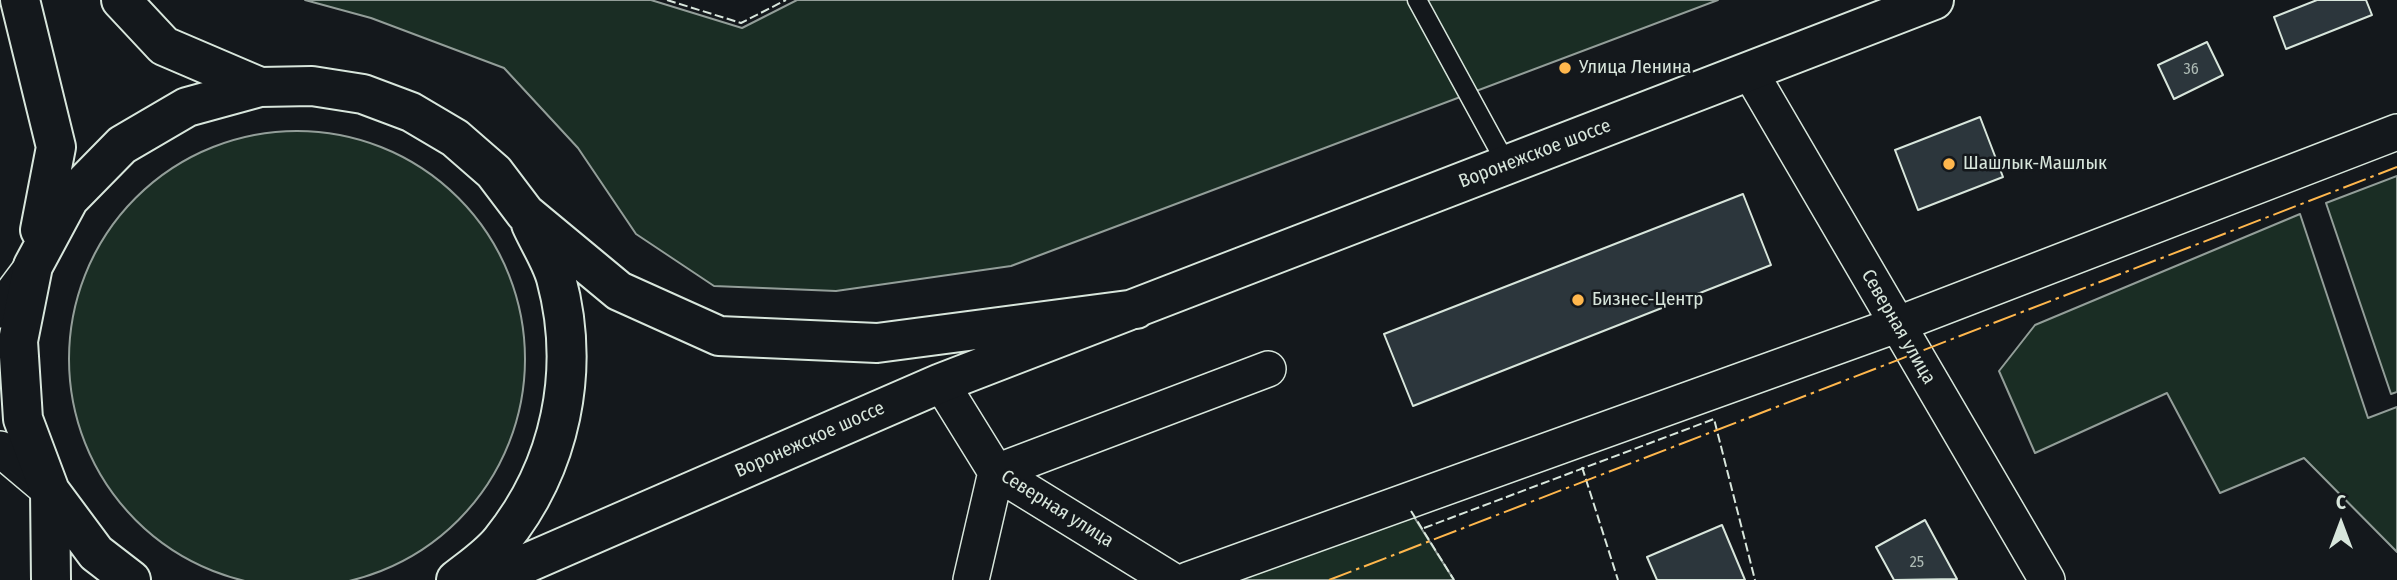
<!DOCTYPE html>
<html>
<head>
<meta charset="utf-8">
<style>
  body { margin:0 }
  #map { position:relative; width:2397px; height:580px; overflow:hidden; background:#14181c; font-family:"Fira Sans Condensed",sans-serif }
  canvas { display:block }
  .north { position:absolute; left:2306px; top:489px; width:70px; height:70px; -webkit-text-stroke:5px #14181c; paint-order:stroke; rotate:0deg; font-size:19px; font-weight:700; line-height:28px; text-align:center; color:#d8e6dc }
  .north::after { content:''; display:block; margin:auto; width:24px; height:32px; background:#d8e6dc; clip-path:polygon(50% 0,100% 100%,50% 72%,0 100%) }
</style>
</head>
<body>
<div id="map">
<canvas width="2397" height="580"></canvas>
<div class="north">С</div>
</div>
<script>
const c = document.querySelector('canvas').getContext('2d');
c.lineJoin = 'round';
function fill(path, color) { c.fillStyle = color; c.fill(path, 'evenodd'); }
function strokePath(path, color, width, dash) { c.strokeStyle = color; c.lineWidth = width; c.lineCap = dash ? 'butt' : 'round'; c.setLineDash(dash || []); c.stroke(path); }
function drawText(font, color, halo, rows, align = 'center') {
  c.font = font + ' "Fira Sans Condensed",sans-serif'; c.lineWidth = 5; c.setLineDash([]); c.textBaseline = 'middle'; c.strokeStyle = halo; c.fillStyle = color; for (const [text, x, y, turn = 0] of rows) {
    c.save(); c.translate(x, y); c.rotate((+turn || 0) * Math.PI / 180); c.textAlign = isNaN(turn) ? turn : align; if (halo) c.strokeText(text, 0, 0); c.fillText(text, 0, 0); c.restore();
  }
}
const green = new Path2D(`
  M 305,0 L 651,0 L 742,28 L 797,0 L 1718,0 L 1011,266 L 836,291 L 714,286 L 636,234 L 578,148 L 504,68 L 371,18 Z
  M69 359a228 228 0 1 1 456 0a228 228 0 1 1-456 0Z
  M 2397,176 L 2397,392 L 2391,394 L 2326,203 Z
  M 2300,214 L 2368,418 L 2397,407 L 2397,552 L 2304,458 L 2220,493 L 2167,393 L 2035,453 L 1999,371 L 2035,325 Z
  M 1409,509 L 1454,580 L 1233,580 Z`);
const building = new Path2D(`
  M 2317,0 L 2366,0 L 2372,15 L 2286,49 L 2274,17 Z
  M 2207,42 L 2223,75 L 2174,99 L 2158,65 Z
  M 1980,117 L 2003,177 L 1918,210 L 1895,150 Z
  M 1743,194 L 1771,265 L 1413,406 L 1384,334 Z
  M 1925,520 L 1957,579 L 1894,580 L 1876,547 Z
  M 1722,525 L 1745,580 L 1657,580 L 1647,557 Z`);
const service = new Path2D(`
  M 1417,0 L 1507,165`);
const minor = new Path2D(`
  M 1750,72 L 2047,580
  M 0,310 L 33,266
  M 941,383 L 996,472 L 1171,580
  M 0,449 L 50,491
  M 971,580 L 996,472 L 1268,369
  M 1188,580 L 1896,325 L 2397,132`);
const secondary = new Path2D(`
  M 20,0 L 56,147 L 40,230
  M 121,0 L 164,46 L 260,87
  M 50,491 L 51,580
  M 131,580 L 96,553 L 50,491 L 23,419 L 18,341 L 33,266 L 69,199 L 122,145 L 187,107 L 260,87 L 312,86 L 363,94 L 411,112 L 455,138 L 494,172 L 525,213 L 619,291 L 719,336 L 877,343 L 1136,309
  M 456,580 C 471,568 489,556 501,541 C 561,467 581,370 556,278 C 551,260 539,242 531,224
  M 488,580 L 941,383 L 1934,0`);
const fence = new Path2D(`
  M 667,0 L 741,23 L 786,0
  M 1582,467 L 1618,580
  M 1411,511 L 1454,580
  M 1424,528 L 1714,419 L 1755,580`);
const power = new Path2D(`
  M 1329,580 L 2397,167`);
const markers = [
  [1565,68,7,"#ffb74d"],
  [1949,164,7,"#ffb74d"],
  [1578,300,7,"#ffb74d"]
];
const numberNames = [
  ["36",2191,70],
  ["25",1917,563]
];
const poiNames = [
  ["Улица Ленина",1579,68],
  ["Шашлык-Машлык",1963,164],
  ["Бизнес-Центр",1592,300]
];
const streetNames = [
  ["Воронежское шоссе",1535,154,-21],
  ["Северная улица",1898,327,60],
  ["Воронежское шоссе",810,440,-24],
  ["Северная улица",1057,509,32]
];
fill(green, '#1a2d24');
strokePath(green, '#939e99', 2);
fill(building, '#2c363c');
strokePath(building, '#d8e6dc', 2);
strokePath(service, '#d8e6dc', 21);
strokePath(minor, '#d8e6dc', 38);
strokePath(secondary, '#d8e6dc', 42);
strokePath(service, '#14181c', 18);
strokePath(minor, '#14181c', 35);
strokePath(secondary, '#14181c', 38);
strokePath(fence, '#d8e6dc', 2, [9, 3.5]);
strokePath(power, '#ffb74d', 2, [24, 5, 3.5, 5]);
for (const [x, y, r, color] of markers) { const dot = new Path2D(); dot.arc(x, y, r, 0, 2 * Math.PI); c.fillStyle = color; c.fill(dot); strokePath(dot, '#14181c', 2.5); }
drawText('16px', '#adbab4', null, numberNames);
drawText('19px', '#d8e6dc', '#14181c', poiNames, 'left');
drawText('19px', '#d8e6dc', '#14181c', streetNames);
</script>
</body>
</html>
